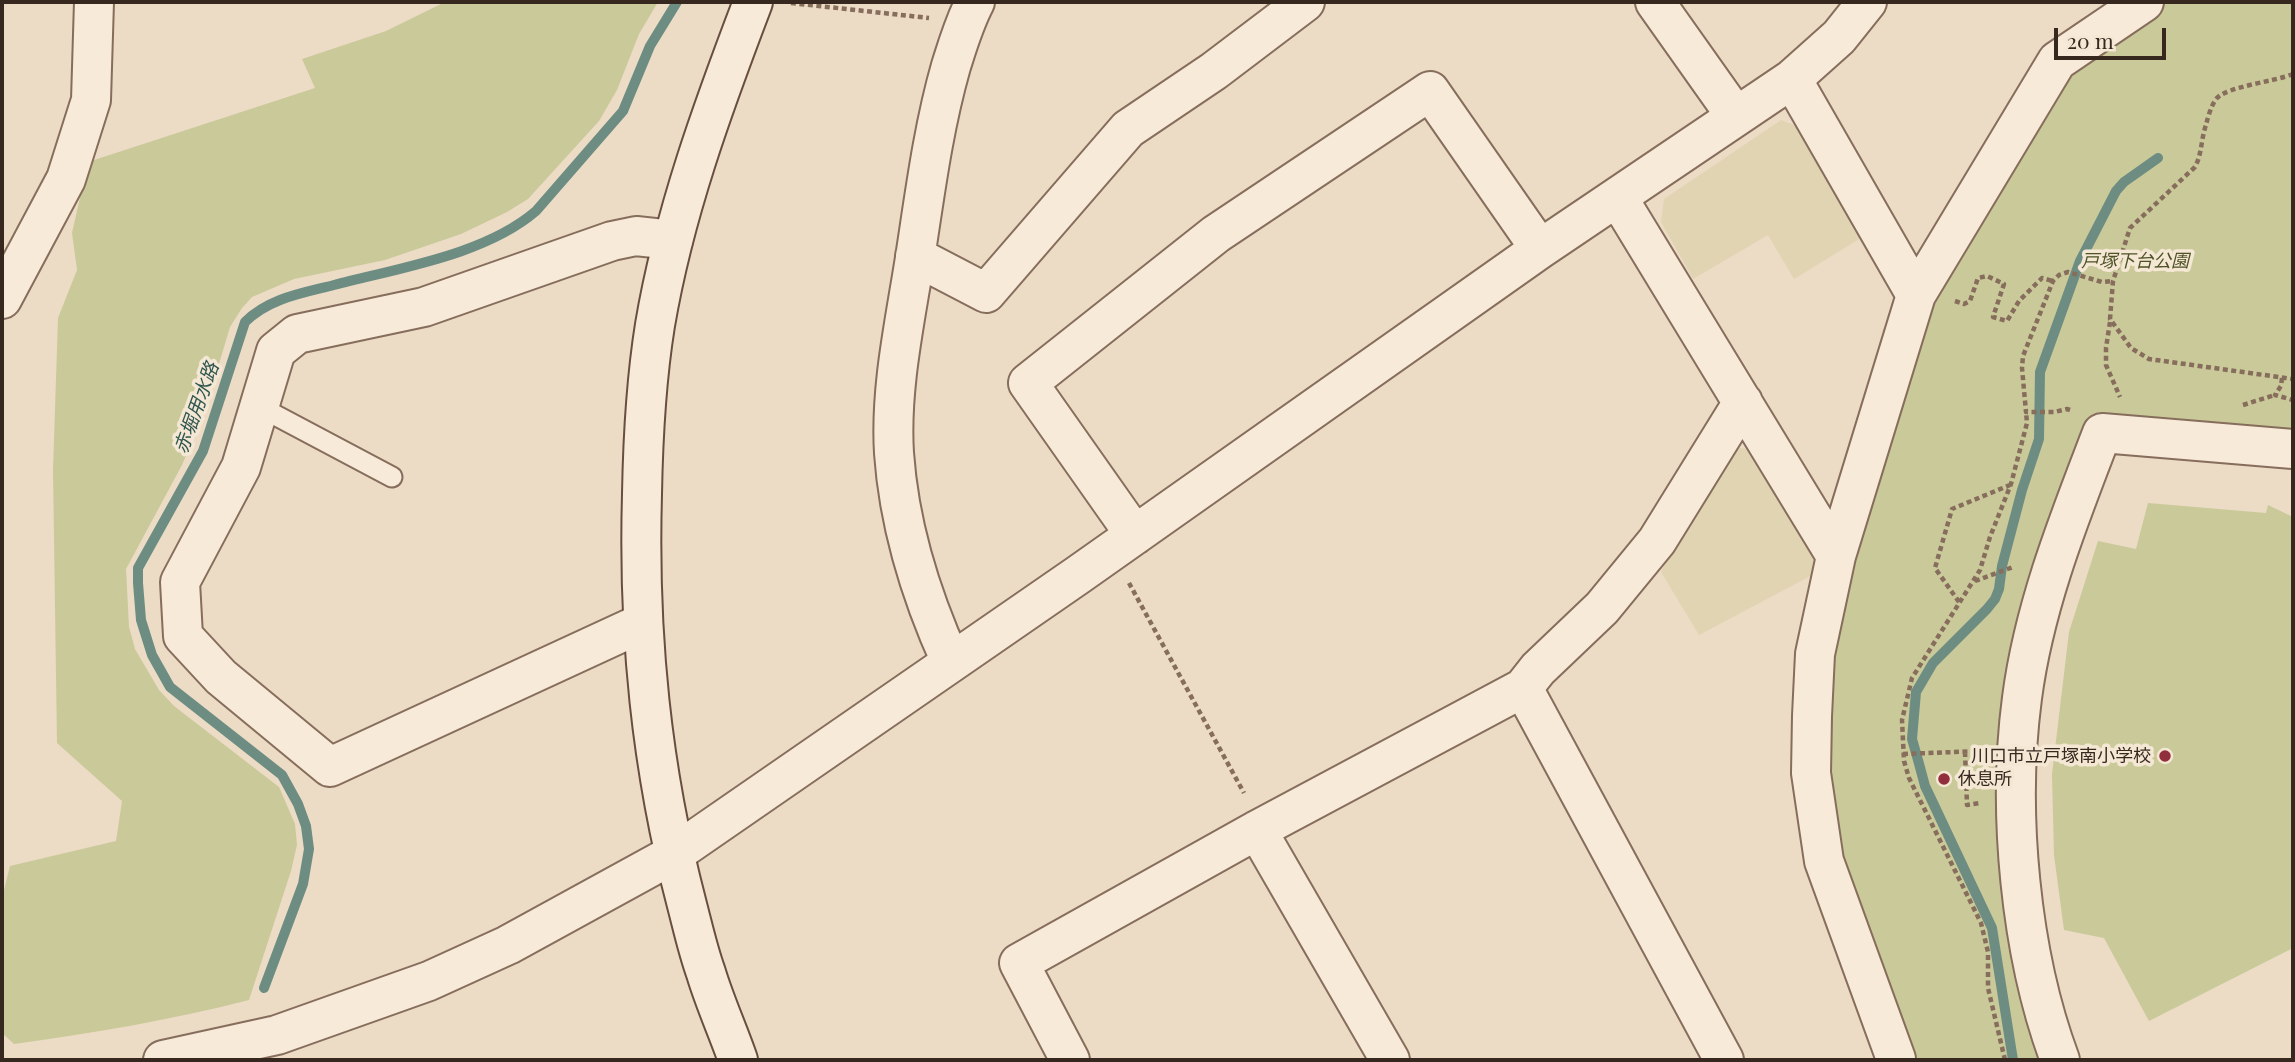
<!DOCTYPE html>
<html>
<head>
<meta charset="utf-8">
<style>
  body { margin:0 }
  #map { position:relative; width:2295px; height:1062px; overflow:hidden; background:#ecdbc5; font-family:"Playfair Display",serif }
  canvas { display:block }
  .frame { position:absolute; inset:0; border:4px solid #37281f; pointer-events:none }
  .scale { position:absolute; left:2054px; top:28px; width:112px; height:32px; box-sizing:border-box; border:4px solid #37281f; border-top:0; padding-left:9px; font-size:21px; line-height:24px; white-space:nowrap; color:#37281f; -webkit-text-stroke:5px #f4e7d4; paint-order:stroke }
</style>
</head>
<body>
<div id="map">
<canvas width="2295" height="1062"></canvas>
<div class="frame"></div>
<div class="scale">20 m</div>
</div>
<script>
const c = document.querySelector('canvas').getContext('2d');
c.lineJoin = 'round';
function fill(path, color) { c.fillStyle = color; c.fill(path, 'evenodd'); }
function strokePath(path, color, width, dash) { c.strokeStyle = color; c.lineWidth = width; c.lineCap = dash ? 'butt' : 'round'; c.setLineDash(dash || []); c.stroke(path); }
function drawText(font, color, halo, rows, align = 'center') {
  c.font = font + ' "Playfair Display","Noto Sans JP",serif'; c.lineWidth = 7; c.setLineDash([]); c.textBaseline = 'middle'; c.strokeStyle = halo; c.fillStyle = color; for (const [text, x, y, turn = 0] of rows) {
    c.save(); c.translate(x, y); c.rotate((+turn || 0) * Math.PI / 180); c.textAlign = isNaN(turn) ? turn : align; if (halo) c.strokeText(text, 0, 0); c.fillText(text, 0, 0); c.restore();
  }
}
const farmland = new Path2D(`
  M 1781,120 L 1799,127 L 1861,238 L 1794,279 L 1768,235 L 1693,279 L 1661,222 L 1664,199 Z
  M 1729,447 L 1749,449 L 1814,551 L 1816,573 L 1699,635 L 1661,572 Z`);
const green = new Path2D(`
  M 442,2 L 658,2 L 639,34 L 617,90 L 599,121 L 528,199 L 507,212 L 461,234 L 385,260 L 294,279 L 252,297 L 242,308 L 230,327 L 204,414 L 182,465 L 126,569 L 129,627 L 135,649 L 159,690 L 174,706 L 279,787 L 295,824 L 297,845 L 291,871 L 249,1000 C 171,1020 94,1033 14,1044 L 2,1033 L 2,898 L 10,866 L 116,841 L 122,801 L 57,743 L 53,470 L 58,318 L 77,270 L 72,233 L 88,162 L 315,88 L 302,59 L 386,31 L 441,4 Z
  M 2159,2 L 2293,2 L 2293,434 L 2090,418 L 2040,556 L 2008,691 L 2045,1060 L 1915,1060 L 1835,838 L 1828,774 L 1826,672 L 1927,301 L 2065,68 Z
  M 2148,503 L 2266,513 L 2268,505 L 2293,517 L 2293,948 L 2149,1021 L 2104,938 L 2064,930 L 2054,855 L 2052,774 L 2069,632 L 2098,541 L 2136,549 Z`);
const stream = new Path2D(`
  M 264,988 L 303,884 L 309,849 L 306,826 L 298,804 L 282,775 L 170,687 L 152,655 L 141,620 L 138,583 L 138,568 L 203,451 L 245,322 C 269,298 303,293 334,285 C 398,268 485,255 536,211 L 623,111 L 650,46 L 677,2
  M 2013,1060 L 1992,928 L 1925,786 L 1918,760 L 1912,739 L 1916,692 L 1933,663 L 1987,609 L 1995,599 L 1999,589 L 2002,566 L 2022,490 L 2039,439 L 2040,372 L 2080,261 L 2116,191 L 2124,182 L 2158,158`);
const path = new Path2D(`
  M 791,3 L 929,18
  M 2293,74 C 2274,82 2227,86 2216,99 C 2211,106 2208,117 2206,125 C 2201,139 2202,154 2195,167 L 2130,228 L 2113,281 L 2110,319 L 2131,348 L 2149,359 L 2293,379
  M 1955,301 L 1964,304 L 1970,301 L 1978,278 L 1987,276 L 2004,284 L 1993,317 L 2007,321 L 2019,301 L 2042,278 L 2053,281
  M 2110,322 L 2106,348 L 2106,365 L 2120,397
  M 2282,378 L 2281,386 L 2275,395 L 2293,400
  M 2243,405 L 2275,395
  M 2070,410 L 2067,409 L 2054,412 L 2026,412 L 2022,368 L 2023,356 L 2053,281 L 2059,275 L 2068,272 L 2102,282 L 2113,281
  M 1975,581 L 2013,567
  M 1129,583 L 1244,793
  M 1959,602 L 1935,568 L 1952,509 L 2010,485
  M 1965,752 L 1967,805 L 1980,803
  M 1903,754 L 1981,751
  M 2005,1060 L 1988,988 L 1988,952 L 1981,923 L 1909,778 L 1904,761 L 1902,720 L 1912,678 L 1980,570 L 1990,537 L 2011,484 L 2027,423 L 2026,412`);
const lane = new Path2D(`
  M 260,407 L 392,477`);
const street = new Path2D(`
  M 1655,2 L 1735,115
  M 1792,79 L 1916,295 L 1836,556 L 1815,654 L 1812,716 L 1811,773 L 1824,861 L 1896,1059 L 1894,1060
  M 1618,198 L 1836,556
  M 915,256 L 986,293 L 1128,129 L 1214,71 L 1305,2
  M 1916,295 L 2057,61 L 2144,2
  M 2,299 L 66,179 L 91,100 L 94,2
  M 1135,535 L 1028,383 L 1216,234 L 1430,91 L 1540,249
  M 642,623 L 330,767 L 221,677 L 183,636 L 180,582 L 241,467 L 276,351 L 297,334 L 424,307 L 612,241 L 636,236 L 673,240
  M 951,662 C 921,596 899,525 894,453 C 890,388 905,322 915,258 C 925,193 933,129 951,66 C 958,44 964,23 975,2
  M 1523,688 L 1724,1060
  M 1257,830 L 1390,1060
  M 163,1060 L 277,1035 L 429,981 L 508,945 L 674,854 L 1078,575 L 1540,249 L 1792,79 L 1839,37 L 1867,2
  M 1070,1060 L 1019,963 L 1257,830 L 1523,688 L 1538,669 L 1602,608 L 1657,541 L 1743,402
  M 2060,1060 C 2020,953 2007,811 2022,698 C 2034,606 2069,519 2102,433 L 2293,449`);
const secondary = new Path2D(`
  M 738,1060 C 728,1031 715,1003 706,973 C 698,951 693,928 687,905 C 651,768 638,635 642,494 C 643,437 646,381 655,325 C 674,213 713,107 753,2`);
const markers = [
  [2165,756,7,"#922f3c"],
  [1944,779,7,"#922f3c"]
];
const parkNames = [
  ["戸塚下台公園",2135,261]
];
const poiNames = [
  ["川口市立戸塚南小学校",2151,756],
  ["休息所",1958,779,"left"]
];
const waterNames = [
  ["赤堀用水路",197,408,-70]
];
fill(farmland, '#e1d4b3');
fill(green, '#cac999');
strokePath(stream, '#6e8d82', 10);
strokePath(lane, '#866d5c', 23);
strokePath(street, '#866d5c', 42);
strokePath(secondary, '#684e3f', 42);
strokePath(path, '#866d5c', 4.5, [5, 3.5]);
strokePath(lane, '#f7ead8', 19);
strokePath(street, '#f7ead8', 38);
strokePath(secondary, '#f7ead8', 38);
for (const [x, y, r, color] of markers) { const dot = new Path2D(); dot.arc(x, y, r, 0, 2 * Math.PI); c.fillStyle = color; c.fill(dot); strokePath(dot, '#f4e7d4', 2.5); }
drawText('italic 18px', '#4d5227', '#f4e7d4', parkNames);
drawText('18px', '#37281f', '#f4e7d4', poiNames, 'right');
drawText('italic 19px', '#2f564f', '#f4e7d4', waterNames);
</script>
</body>
</html>
